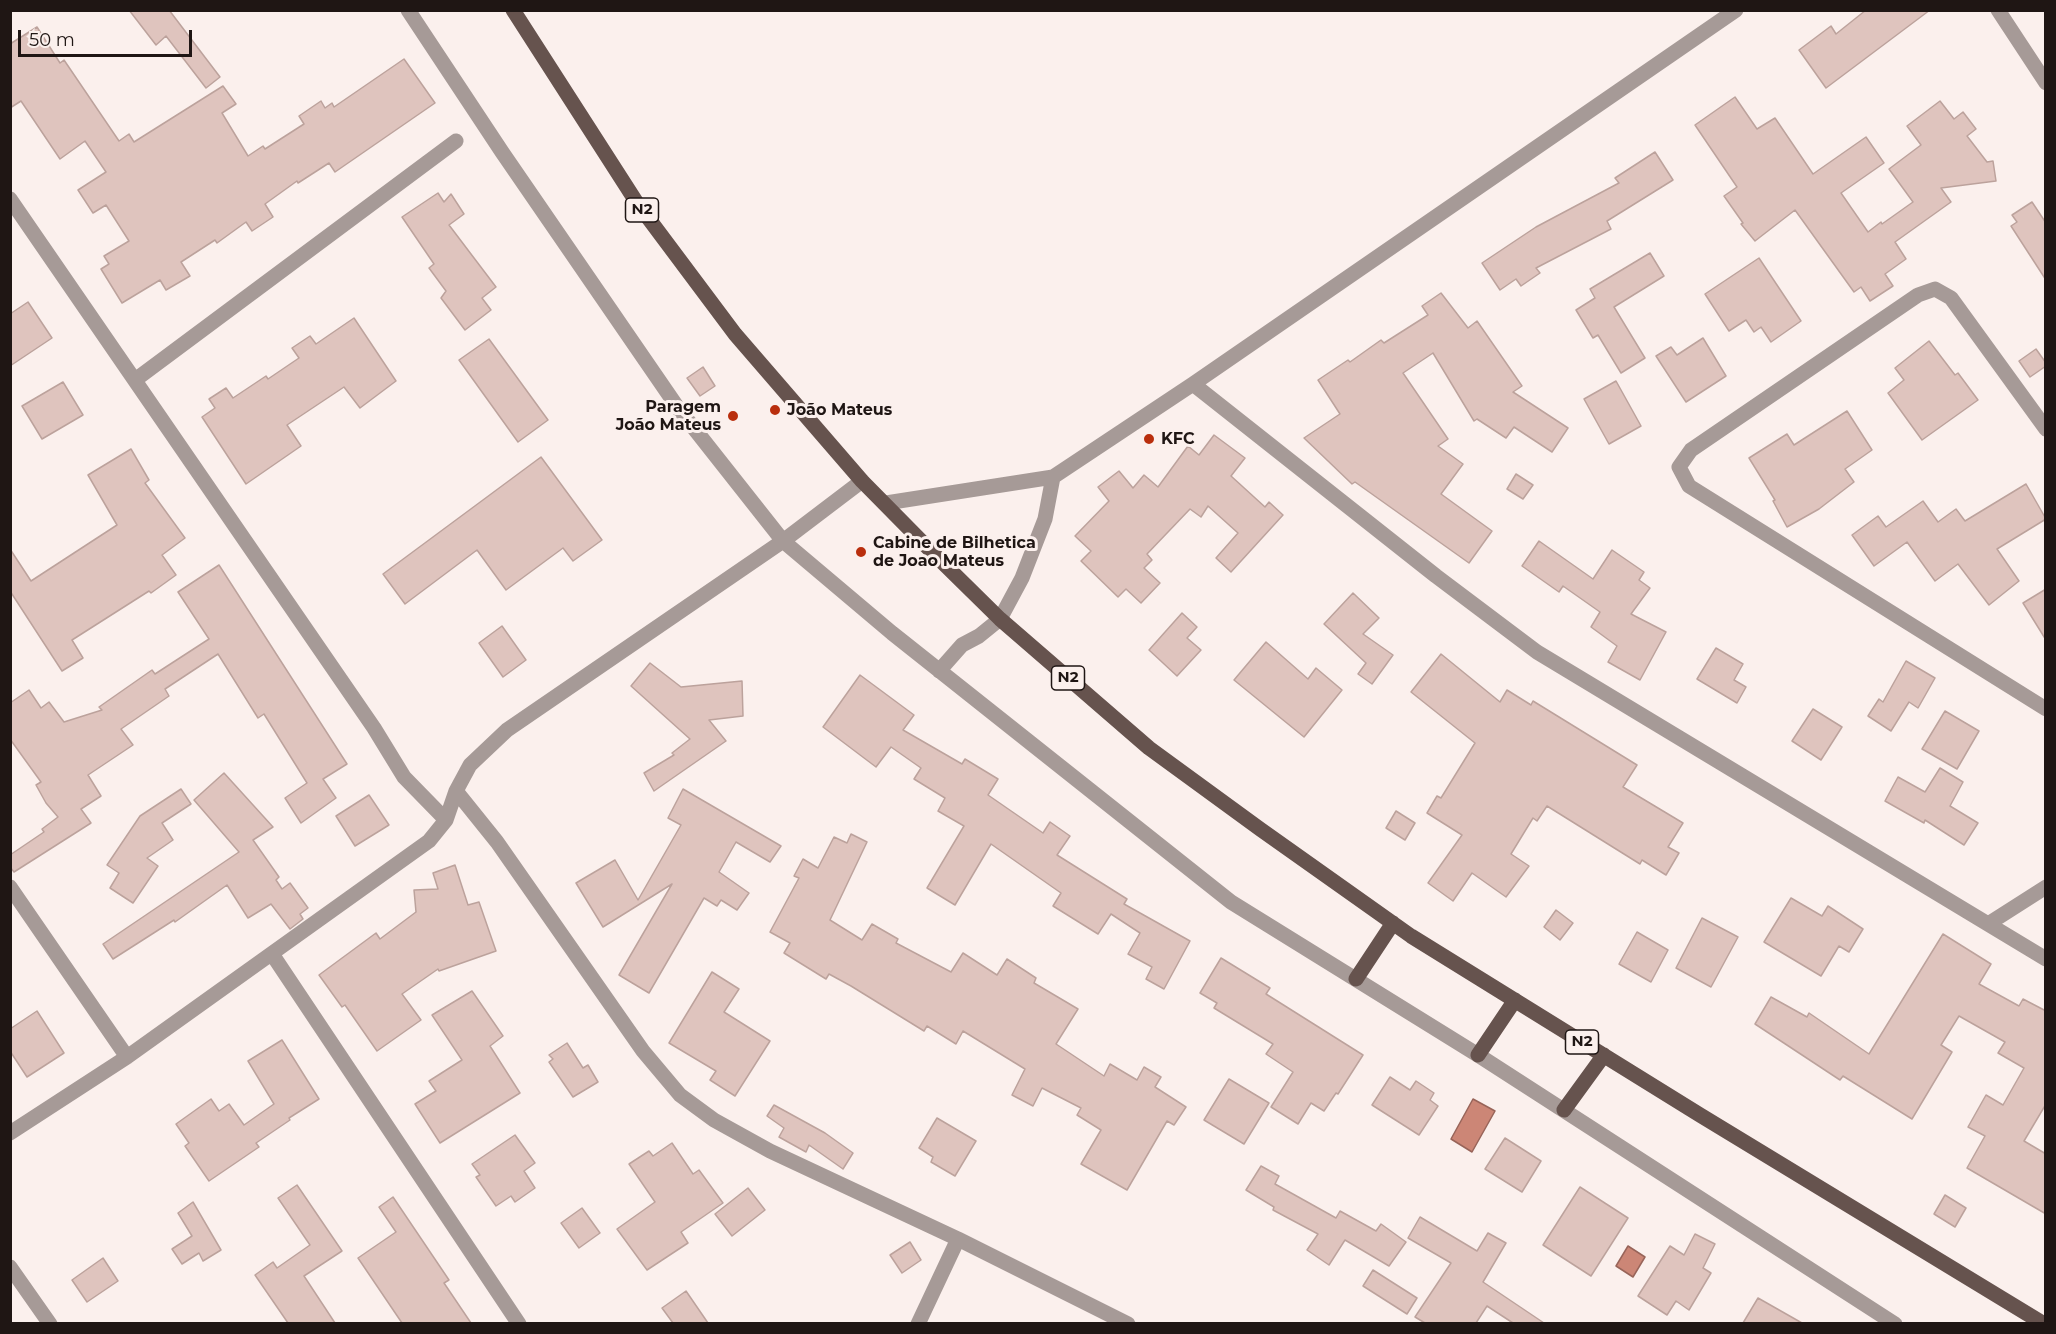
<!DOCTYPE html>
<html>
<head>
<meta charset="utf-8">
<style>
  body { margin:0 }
  #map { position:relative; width:2056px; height:1334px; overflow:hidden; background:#fbf0ed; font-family:Montserrat,sans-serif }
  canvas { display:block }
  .frame { position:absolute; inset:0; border:12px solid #1f1614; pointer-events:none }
  .scale { position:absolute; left:18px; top:30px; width:174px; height:27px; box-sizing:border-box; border:3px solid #1f1614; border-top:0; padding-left:8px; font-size:18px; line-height:21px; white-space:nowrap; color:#1f1614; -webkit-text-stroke:4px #fbf0ed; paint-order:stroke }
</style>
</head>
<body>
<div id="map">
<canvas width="2056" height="1334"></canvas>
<div class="frame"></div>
<div class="scale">50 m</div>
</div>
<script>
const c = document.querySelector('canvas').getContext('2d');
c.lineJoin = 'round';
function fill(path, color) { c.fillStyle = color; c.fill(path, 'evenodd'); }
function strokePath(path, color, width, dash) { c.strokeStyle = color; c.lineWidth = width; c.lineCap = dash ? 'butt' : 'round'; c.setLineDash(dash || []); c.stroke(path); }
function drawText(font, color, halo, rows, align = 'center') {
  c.font = font + ' Montserrat,sans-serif'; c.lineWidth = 6; c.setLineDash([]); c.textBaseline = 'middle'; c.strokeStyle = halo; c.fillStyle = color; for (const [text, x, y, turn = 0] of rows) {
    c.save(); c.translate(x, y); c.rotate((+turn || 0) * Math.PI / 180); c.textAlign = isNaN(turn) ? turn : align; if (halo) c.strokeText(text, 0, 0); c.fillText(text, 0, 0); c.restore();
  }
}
const water = new Path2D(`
  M 1473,1099 L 1495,1111 L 1472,1152 L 1451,1139 Z
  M 1628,1246 L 1645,1257 L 1633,1277 L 1616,1266 Z`);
const building = new Path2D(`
  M 129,10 L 169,10 L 220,77 L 206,88 L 166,36 L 156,45 Z
  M 1866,10 L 1930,10 L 1826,88 L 1799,50 L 1831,26 L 1836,34 Z
  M 37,27 L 60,63 L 64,60 L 119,141 L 129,134 L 134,142 L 223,86 L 236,104 L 222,113 L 248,156 L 263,146 L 265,149 L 304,124 L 299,116 L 321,101 L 325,108 L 332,103 L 334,107 L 404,59 L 435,103 L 335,172 L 329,163 L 298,183 L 297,181 L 265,204 L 273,217 L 252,231 L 246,222 L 217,243 L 215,240 L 181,262 L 190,276 L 166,290 L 160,280 L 122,303 L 101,269 L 109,264 L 104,256 L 129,241 L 106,205 L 93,213 L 78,190 L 106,172 L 85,141 L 60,159 L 21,101 L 10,108 L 10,44 Z
  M 1735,97 L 1757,129 L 1775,118 L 1813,174 L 1866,137 L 1884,163 L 1841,193 L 1868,232 L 1881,222 L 1882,224 L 1913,202 L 1889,169 L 1921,145 L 1907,126 L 1940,101 L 1954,119 L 1963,112 L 1976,129 L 1967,136 L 1987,162 L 1993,161 L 1996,181 L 1941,188 L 1951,202 L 1895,242 L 1906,259 L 1885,274 L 1893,286 L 1870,301 L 1861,287 L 1854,292 L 1795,210 L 1755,241 L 1741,224 L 1743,223 L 1724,196 L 1737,187 L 1695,125 Z
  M 1655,152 L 1673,180 L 1607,221 L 1611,229 L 1536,268 L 1540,273 L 1521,286 L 1516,279 L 1500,290 L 1482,263 L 1536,227 L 1619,183 L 1615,178 Z
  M 438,193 L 444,202 L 451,194 L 464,214 L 449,225 L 496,287 L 482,298 L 491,310 L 465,330 L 441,298 L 446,291 L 429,268 L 434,264 L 402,217 Z
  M 2032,202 L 2046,223 L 2046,280 L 2011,226 L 2017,222 L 2012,215 Z
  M 1650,253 L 1664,276 L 1614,307 L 1645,358 L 1621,373 L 1598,335 L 1593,338 L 1576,310 L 1595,298 L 1590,289 Z
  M 1759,258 L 1801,321 L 1771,342 L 1761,327 L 1754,332 L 1746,320 L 1729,331 L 1705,294 Z
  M 1441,293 L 1468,328 L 1477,321 L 1522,386 L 1513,392 L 1568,428 L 1552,452 L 1514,427 L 1506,438 L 1477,419 L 1474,421 L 1433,353 L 1403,373 L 1448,439 L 1438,446 L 1463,464 L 1441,494 L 1492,531 L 1469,563 L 1355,482 L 1352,484 L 1304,438 L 1340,414 L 1318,380 L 1348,360 L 1350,362 L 1381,340 L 1384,343 L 1428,315 L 1422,306 Z
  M 28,302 L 52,338 L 10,366 L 10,314 Z
  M 354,318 L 396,381 L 360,408 L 344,387 L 287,425 L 301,446 L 246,484 L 202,417 L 215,408 L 209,399 L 226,388 L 233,398 L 266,376 L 268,379 L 299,358 L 292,348 L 310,336 L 316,344 Z
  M 1703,338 L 1726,376 L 1686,402 L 1656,356 L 1671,347 L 1677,355 Z
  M 489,339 L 548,420 L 518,442 L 459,360 Z
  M 1929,341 L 1955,375 L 1958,373 L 1978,400 L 1922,440 L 1888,393 L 1904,380 L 1895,368 Z
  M 2036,349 L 2046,363 L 2046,366 L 2030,377 L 2019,361 Z
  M 703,367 L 715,386 L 700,396 L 687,378 Z
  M 1616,381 L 1641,426 L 1609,444 L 1584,399 Z
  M 63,382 L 83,415 L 42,439 L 22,406 Z
  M 1847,411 L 1872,450 L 1845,469 L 1854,482 L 1819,509 L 1787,527 L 1773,501 L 1775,500 L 1749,458 L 1787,434 L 1794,445 Z
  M 1214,435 L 1245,458 L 1231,476 L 1265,507 L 1269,502 L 1283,515 L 1231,572 L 1216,558 L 1238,533 L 1208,506 L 1201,517 L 1190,509 L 1147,554 L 1152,560 L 1144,568 L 1160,583 L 1141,603 L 1126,589 L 1118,597 L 1081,561 L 1091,551 L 1075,536 L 1109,501 L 1098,487 L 1119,471 L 1133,488 L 1144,475 L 1158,487 L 1188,446 L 1199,455 Z
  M 131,449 L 149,480 L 145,483 L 185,538 L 162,555 L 176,575 L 151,593 L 149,591 L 72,640 L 83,658 L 62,671 L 10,591 L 10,549 L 31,581 L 117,525 L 88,475 Z
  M 541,457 L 602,540 L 573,561 L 563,548 L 506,590 L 477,550 L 405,604 L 383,574 Z
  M 1516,474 L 1533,485 L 1523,499 L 1507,489 Z
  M 2026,484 L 2046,519 L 1997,549 L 2019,581 L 1989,605 L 1958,564 L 1935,581 L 1907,542 L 1874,566 L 1852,535 L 1878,516 L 1886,527 L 1923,501 L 1938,522 L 1956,509 L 1965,521 Z
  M 1539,541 L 1593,579 L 1612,550 L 1644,572 L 1639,580 L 1650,588 L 1631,614 L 1666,632 L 1640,680 L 1608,662 L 1617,646 L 1591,627 L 1600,612 L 1563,586 L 1559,592 L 1522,566 Z
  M 219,565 L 347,764 L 323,779 L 336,798 L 301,823 L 285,798 L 307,783 L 264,714 L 258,718 L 218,654 L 165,689 L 169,696 L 121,729 L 133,745 L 88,775 L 101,796 L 81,809 L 91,823 L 14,872 L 10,867 L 10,855 L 44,832 L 42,829 L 58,817 L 46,803 L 36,785 L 41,782 L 10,739 L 10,703 L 29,690 L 41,708 L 49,702 L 64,722 L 102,710 L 99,707 L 152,670 L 155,674 L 209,639 L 178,592 Z
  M 2046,589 L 2046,640 L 2023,603 Z
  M 1353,593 L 1379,618 L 1363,634 L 1393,655 L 1372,684 L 1358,674 L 1366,663 L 1324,624 Z
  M 1182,613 L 1197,627 L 1187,638 L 1201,650 L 1177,676 L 1149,650 Z
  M 502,626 L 526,660 L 503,677 L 479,643 Z
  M 1266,642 L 1308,679 L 1316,668 L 1342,690 L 1304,737 L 1234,680 Z
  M 1716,648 L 1743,664 L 1734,680 L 1746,687 L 1737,703 L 1697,679 Z
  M 1441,654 L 1500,702 L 1507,690 L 1531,705 L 1533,701 L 1637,765 L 1623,787 L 1683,823 L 1668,847 L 1679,853 L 1666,875 L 1642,860 L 1640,864 L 1547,806 L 1537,821 L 1533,818 L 1511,854 L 1529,866 L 1506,897 L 1472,873 L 1453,901 L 1428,883 L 1462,835 L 1427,813 L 1437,796 L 1441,798 L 1475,743 L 1411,692 Z
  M 1906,661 L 1935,678 L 1918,708 L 1909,702 L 1891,731 L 1868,716 L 1879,699 L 1883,702 Z
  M 650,663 L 681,687 L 742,681 L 743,716 L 709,720 L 726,741 L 654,791 L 644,773 L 674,755 L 672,753 L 690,739 L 631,686 Z
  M 860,675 L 914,715 L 903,730 L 962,764 L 965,759 L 998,779 L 988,795 L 1043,833 L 1050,822 L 1070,836 L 1057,855 L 1127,899 L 1124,904 L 1190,941 L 1164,989 L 1146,979 L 1152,967 L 1128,954 L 1140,933 L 1111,914 L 1098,934 L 1053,906 L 1061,893 L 991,844 L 955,905 L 927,888 L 964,826 L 938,811 L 945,798 L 914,779 L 921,768 L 891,747 L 876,767 L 823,727 Z
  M 1813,709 L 1842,727 L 1821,760 L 1792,741 Z
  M 1945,711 L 1979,731 L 1957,769 L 1922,749 Z
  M 1940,768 L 1963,782 L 1950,806 L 1978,823 L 1964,845 L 1925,820 L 1924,823 L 1885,801 L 1898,777 L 1925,792 Z
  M 224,773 L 273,827 L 253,840 L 279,877 L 276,880 L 282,889 L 290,883 L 308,908 L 300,914 L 303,919 L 290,929 L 271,904 L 248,918 L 227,885 L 175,922 L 174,920 L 113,959 L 103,944 L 239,852 L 194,800 Z
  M 181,789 L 191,804 L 162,823 L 173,840 L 147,858 L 158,866 L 133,903 L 110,888 L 119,873 L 107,865 L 140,816 Z
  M 683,789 L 781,846 L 770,862 L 736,842 L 719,872 L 749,893 L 737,910 L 721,900 L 717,906 L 704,898 L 649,993 L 619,975 L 672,884 L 603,927 L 576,883 L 615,860 L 638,900 L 681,825 L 668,818 Z
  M 369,795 L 389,825 L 355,846 L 336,816 Z
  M 1396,811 L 1415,823 L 1405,840 L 1386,828 Z
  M 851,834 L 867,842 L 830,920 L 862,940 L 872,924 L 898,939 L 896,943 L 951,972 L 963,953 L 997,975 L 1007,959 L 1036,978 L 1034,983 L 1078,1009 L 1056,1044 L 1104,1076 L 1110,1064 L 1137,1080 L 1144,1067 L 1161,1077 L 1155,1087 L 1186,1107 L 1174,1125 L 1167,1121 L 1127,1190 L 1081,1164 L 1101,1130 L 1077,1115 L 1081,1108 L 1042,1088 L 1033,1106 L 1012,1095 L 1025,1069 L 963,1031 L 956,1044 L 927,1026 L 924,1031 L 851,986 L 829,974 L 826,979 L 784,953 L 790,943 L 770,932 L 799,878 L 794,876 L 803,859 L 818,868 L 834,837 L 847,843 Z
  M 455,865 L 468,905 L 479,902 L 496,951 L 439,971 L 438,969 L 402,994 L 421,1020 L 377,1051 L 345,1005 L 342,1007 L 319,975 L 376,933 L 380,939 L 416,912 L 414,890 L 438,889 L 433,873 Z
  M 1791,898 L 1822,916 L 1828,906 L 1863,929 L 1849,952 L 1839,946 L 1821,976 L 1764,942 Z
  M 1556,910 L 1573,923 L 1560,940 L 1544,927 Z
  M 1702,918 L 1738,937 L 1711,987 L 1676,968 Z
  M 1637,932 L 1668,950 L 1651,982 L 1619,964 Z
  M 1943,934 L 1991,964 L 1979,984 L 2019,1006 L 2023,999 L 2046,1011 L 2046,1104 L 2024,1141 L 2046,1154 L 2046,1214 L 1967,1168 L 1985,1136 L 1968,1127 L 1986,1095 L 2003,1105 L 2024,1068 L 1998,1053 L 2005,1042 L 1959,1016 L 1941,1045 L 1952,1052 L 1912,1119 L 1843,1076 L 1840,1080 L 1755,1024 L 1771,997 L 1807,1017 L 1809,1013 L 1869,1054 Z
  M 1221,958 L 1270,988 L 1266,994 L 1363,1055 L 1338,1094 L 1336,1093 L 1324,1111 L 1311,1103 L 1298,1124 L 1271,1107 L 1293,1072 L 1266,1054 L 1273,1044 L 1214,1008 L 1217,1003 L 1200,993 Z
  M 712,972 L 739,989 L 724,1012 L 770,1041 L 735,1096 L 710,1080 L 716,1071 L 669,1043 Z
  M 472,991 L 503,1036 L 490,1046 L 520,1093 L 440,1143 L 415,1104 L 436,1091 L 429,1081 L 462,1060 L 432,1015 Z
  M 37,1011 L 64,1053 L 27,1077 L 10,1051 L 10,1029 Z
  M 282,1040 L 319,1099 L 289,1118 L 290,1120 L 256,1143 L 259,1147 L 209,1181 L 185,1146 L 189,1143 L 176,1124 L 211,1099 L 219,1111 L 229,1104 L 244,1125 L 274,1104 L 248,1061 Z
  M 567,1043 L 583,1068 L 588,1065 L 598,1082 L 573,1097 L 549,1062 L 553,1059 L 549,1055 Z
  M 1390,1077 L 1410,1090 L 1416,1081 L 1434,1093 L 1430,1100 L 1438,1106 L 1419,1135 L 1372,1105 Z
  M 1229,1079 L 1269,1103 L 1244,1144 L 1204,1120 Z
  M 774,1105 L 825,1133 L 853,1153 L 843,1169 L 809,1145 L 806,1152 L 779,1137 L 784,1128 L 767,1116 Z
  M 937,1118 L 976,1141 L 955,1176 L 931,1162 L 933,1157 L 919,1148 Z
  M 515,1135 L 535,1163 L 524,1171 L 535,1188 L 515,1202 L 511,1196 L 496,1206 L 476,1177 L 480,1175 L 472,1164 Z
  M 1505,1138 L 1541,1161 L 1522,1192 L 1485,1169 Z
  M 672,1143 L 693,1174 L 699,1170 L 723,1203 L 681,1232 L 688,1243 L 647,1270 L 617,1229 L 655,1202 L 629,1164 L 649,1151 L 653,1156 Z
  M 1261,1166 L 1279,1176 L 1275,1184 L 1336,1218 L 1340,1211 L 1376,1231 L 1381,1224 L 1406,1242 L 1389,1266 L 1345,1240 L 1329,1265 L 1307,1250 L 1318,1234 L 1273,1210 L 1274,1207 L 1246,1190 Z
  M 297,1185 L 342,1251 L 304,1276 L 335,1323 L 288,1323 L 255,1275 L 273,1262 L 277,1268 L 310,1245 L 278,1198 Z
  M 1580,1187 L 1628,1218 L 1591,1276 L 1543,1245 Z
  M 748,1188 L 765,1210 L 732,1236 L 715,1214 Z
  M 1945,1195 L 1966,1208 L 1955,1227 L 1934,1214 Z
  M 393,1197 L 449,1280 L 444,1283 L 471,1323 L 402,1323 L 358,1258 L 396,1232 L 379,1207 Z
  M 193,1202 L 221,1250 L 203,1261 L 199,1253 L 182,1264 L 172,1249 L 192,1236 L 178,1213 Z
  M 582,1208 L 600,1233 L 579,1248 L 561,1223 Z
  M 1420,1217 L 1477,1251 L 1488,1233 L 1506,1243 L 1483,1282 L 1544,1323 L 1513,1323 L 1487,1306 L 1476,1323 L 1425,1323 L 1415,1317 L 1451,1263 L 1408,1238 Z
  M 1695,1234 L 1715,1244 L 1703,1268 L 1711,1273 L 1689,1310 L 1676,1301 L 1667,1315 L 1638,1296 L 1670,1246 L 1684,1255 Z
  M 910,1242 L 921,1260 L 902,1273 L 890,1255 Z
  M 103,1258 L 118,1281 L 87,1302 L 72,1280 Z
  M 1373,1270 L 1417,1298 L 1407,1314 L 1363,1286 Z
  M 686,1291 L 708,1323 L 673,1323 L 662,1308 Z
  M 1758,1298 L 1802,1323 L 1743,1323 Z`);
const minor = new Path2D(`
  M 408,10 L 502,152 L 678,408 L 783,541 L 892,633 L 1231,902 L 1478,1055 L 1895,1324
  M 1998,10 L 2046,83
  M 10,199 L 374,728 L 404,777 L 446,820
  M 135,380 L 456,141
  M 1193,384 L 1436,576 L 1537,652 L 2046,959
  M 2046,429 L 1951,298 L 1935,289 L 1918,295 L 1691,450 L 1679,467 L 1689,486 L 2046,709
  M 886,503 L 1053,477 L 1193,384 L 1736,10
  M 939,671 L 962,645 L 979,636 L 1000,619 L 1022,578 L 1045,519 L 1053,477
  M 456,791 L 497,842 L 643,1051 L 680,1095 L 714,1120 L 770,1151 L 958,1239 L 1128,1324
  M 10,887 L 127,1057
  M 1988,924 L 2046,887
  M 272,954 L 519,1324
  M 10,1133 L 127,1057 L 429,841 L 446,820 L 456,791 L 470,765 L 507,730 L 783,541 L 862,481
  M 10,1267 L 50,1324
  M 918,1324 L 958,1239`);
const major = new Path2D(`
  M 513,10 L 637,203 L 735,334 L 862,481 L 937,557 L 1000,619 L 1149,748 L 1260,829 L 1411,936 L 1700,1115 L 2044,1324
  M 1356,979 L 1393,923
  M 1478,1055 L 1515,1000
  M 1564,1110 L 1604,1055`);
const markers = [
  [775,410,6,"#b92e0d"],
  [733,416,6,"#b92e0d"],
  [1149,439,6,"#b92e0d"],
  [861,552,6,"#b92e0d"]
];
const shields = [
  [642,210,33],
  [1068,678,33],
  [1582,1042,33]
];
const shieldNames = [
  ["N2",642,210],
  ["N2",1068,678],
  ["N2",1582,1042]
];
const poiNames = [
  ["Paragem",721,407,"right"],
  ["João Mateus",721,425,"right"],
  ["João Mateus",787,410],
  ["KFC",1161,439],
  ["Cabine de Bilhetica",873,543],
  ["de Joao Mateus",873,561]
];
fill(water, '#cc8676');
strokePath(water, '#986459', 1.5);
fill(building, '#dfc4be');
strokePath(building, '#bca29c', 1.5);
strokePath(minor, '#a69a97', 15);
strokePath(major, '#66534e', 15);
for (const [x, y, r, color] of markers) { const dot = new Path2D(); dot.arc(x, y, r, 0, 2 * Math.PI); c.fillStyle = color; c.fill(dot); strokePath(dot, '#fbf0ed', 2); }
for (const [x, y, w] of shields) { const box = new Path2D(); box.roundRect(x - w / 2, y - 12, w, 24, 4.5); c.fillStyle = '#fbf0ed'; c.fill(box); strokePath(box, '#1f1614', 1.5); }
drawText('bold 15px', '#1f1614', null, shieldNames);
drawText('bold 16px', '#1f1614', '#fbf0ed', poiNames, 'left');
</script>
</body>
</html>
